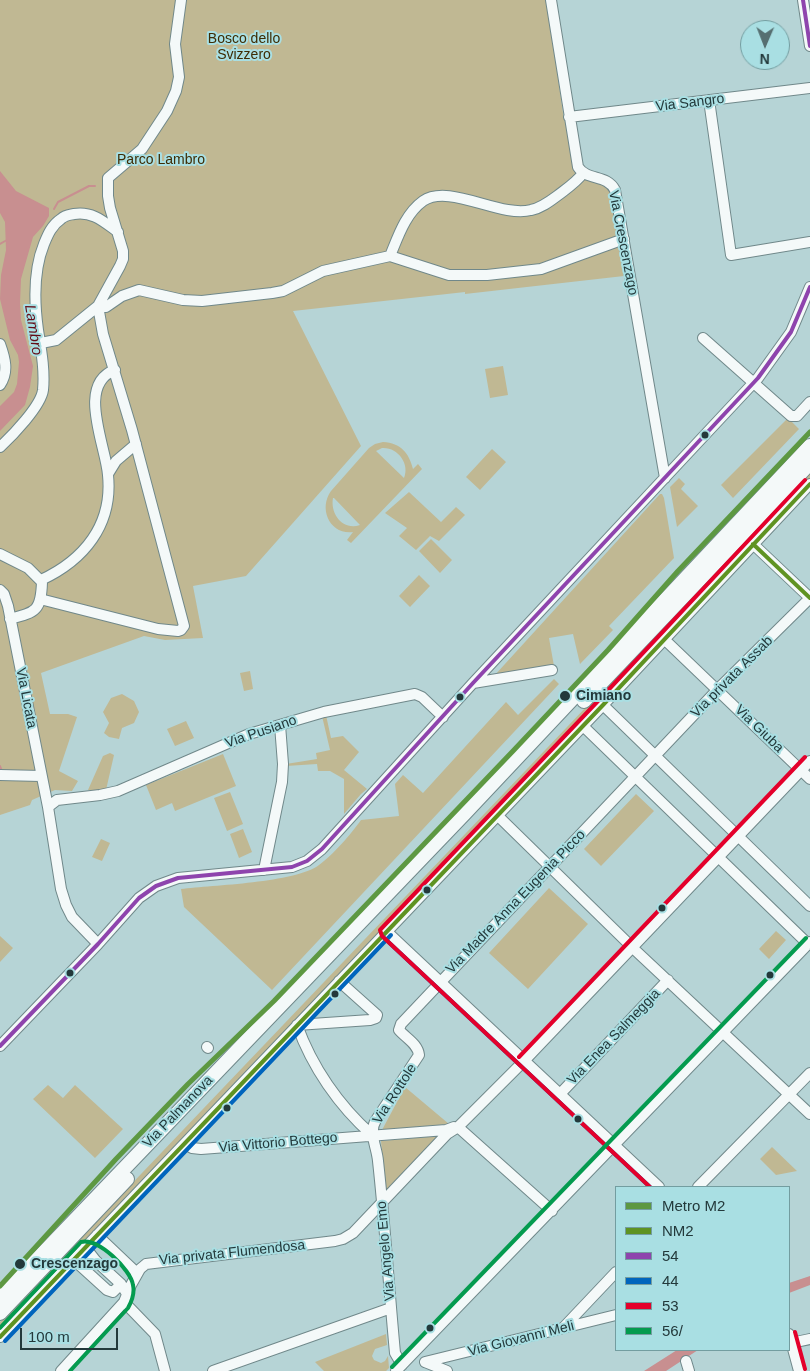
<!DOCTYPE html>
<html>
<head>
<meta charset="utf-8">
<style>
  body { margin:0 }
  #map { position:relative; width:810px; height:1371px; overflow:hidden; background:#b6d4d6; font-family:Helvetica,sans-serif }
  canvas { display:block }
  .legend { position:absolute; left:615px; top:1186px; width:175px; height:165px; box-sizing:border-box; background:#a9dfe3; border:1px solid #739da0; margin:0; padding:6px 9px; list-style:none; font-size:15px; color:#23393b }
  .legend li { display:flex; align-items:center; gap:10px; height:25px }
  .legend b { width:25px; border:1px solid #739da0 }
  .north { position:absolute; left:740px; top:20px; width:50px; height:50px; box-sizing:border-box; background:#a9dfe3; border:1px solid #739da0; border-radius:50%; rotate:181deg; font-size:14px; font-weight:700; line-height:20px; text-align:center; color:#23393b }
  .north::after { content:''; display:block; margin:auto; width:18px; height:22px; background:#566f71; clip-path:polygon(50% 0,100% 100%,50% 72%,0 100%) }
  .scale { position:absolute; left:20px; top:1328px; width:98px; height:22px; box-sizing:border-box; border:2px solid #23393b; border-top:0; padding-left:6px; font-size:15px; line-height:18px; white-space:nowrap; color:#23393b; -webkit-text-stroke:4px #a9dfe3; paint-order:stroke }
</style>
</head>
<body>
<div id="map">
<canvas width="810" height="1371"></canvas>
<ul class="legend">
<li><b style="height:6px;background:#5d9842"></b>Metro M2</li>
<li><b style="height:6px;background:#5f9322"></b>NM2</li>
<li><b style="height:6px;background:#8e44ad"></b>54</li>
<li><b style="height:6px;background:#0065bd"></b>44</li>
<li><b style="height:6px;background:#e4002b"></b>53</li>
<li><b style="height:6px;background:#049b4f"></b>56/</li>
</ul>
<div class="north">N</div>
<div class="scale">100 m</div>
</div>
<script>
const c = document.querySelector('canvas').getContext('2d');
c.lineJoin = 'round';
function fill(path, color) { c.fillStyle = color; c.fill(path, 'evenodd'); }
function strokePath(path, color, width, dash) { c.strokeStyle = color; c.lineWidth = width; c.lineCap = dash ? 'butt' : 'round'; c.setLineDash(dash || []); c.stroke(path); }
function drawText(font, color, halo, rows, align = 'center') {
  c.font = font + ' Helvetica,sans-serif'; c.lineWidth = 4; c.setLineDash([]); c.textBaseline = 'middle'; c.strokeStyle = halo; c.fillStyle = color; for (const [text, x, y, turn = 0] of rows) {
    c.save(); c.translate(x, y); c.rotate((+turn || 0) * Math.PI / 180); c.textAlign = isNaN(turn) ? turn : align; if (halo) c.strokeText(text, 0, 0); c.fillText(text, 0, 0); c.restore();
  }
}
const green = new Path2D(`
  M 0,0 L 547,0 L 563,113 L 576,172 L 577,175 L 610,186 L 624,276 L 465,294 L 465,292 L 293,311 L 361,446 L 246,576 L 193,586 L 203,638 L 165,640 L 144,636 L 41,673 L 50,714 L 68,714 L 77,717 L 59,771 L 78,781 L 72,791 L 55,790 L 32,800 L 30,805 L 0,815 Z
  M 503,366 L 508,395 L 490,398 L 485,369 Z
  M 788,418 L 799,429 L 733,498 L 721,485 Z
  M 383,442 C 401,443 409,453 413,469 L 418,464 L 422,469 L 351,543 L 347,540 L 353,532 C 330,535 318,509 331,491 L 369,448 L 375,444 ZM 382,448 C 398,447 410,464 404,478 L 376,451 ZM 333,498 L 334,498 L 360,525 C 343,531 330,514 333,498 Z
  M 492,449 L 506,462 L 480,490 L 466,477 Z
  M 810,472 L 810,480 L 0,1331 L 0,1322 Z
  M 679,478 L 685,484 L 681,489 L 698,506 L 677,527 L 670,487 Z
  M 409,492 L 441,522 L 456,507 L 465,515 L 439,541 L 430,536 L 416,550 L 399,536 L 407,528 L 385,513 Z
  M 660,494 L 662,494 L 664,498 L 674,558 L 609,626 L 613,630 L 580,664 L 573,634 L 549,638 L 554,666 L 494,676 Z
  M 431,539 L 452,560 L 440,573 L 419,551 Z
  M 419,575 L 430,586 L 410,607 L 399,596 Z
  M 250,671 L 253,689 L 244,691 L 240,673 Z
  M 554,679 L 559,684 L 272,990 L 184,907 L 181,889 C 213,885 295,883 319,865 C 333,855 351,834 361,820 L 399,816 L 395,784 L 403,775 L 423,793 L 506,702 L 518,715 Z
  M 122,694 L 134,701 L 139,712 L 134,723 L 122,728 L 119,739 L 109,737 L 104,733 L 109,723 L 103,712 L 111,698 Z
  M 326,715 L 331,738 L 343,736 L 359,752 L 344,770 L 367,789 L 361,794 L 344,814 L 344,779 L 330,771 L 318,771 L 317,764 L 286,766 L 286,764 L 317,759 L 316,753 L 330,750 L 322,716 Z
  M 186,721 L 194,738 L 175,746 L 167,729 Z
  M 110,753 L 114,755 L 106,790 L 88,790 L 103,756 Z
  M 223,754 L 236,786 L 175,811 L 172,803 L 156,810 L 146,785 Z
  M 230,792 L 243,824 L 227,831 L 214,798 Z
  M 636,794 L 654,811 L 601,866 L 584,849 Z
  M 243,829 L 252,852 L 239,858 L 230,834 Z
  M 101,839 L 110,843 L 102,861 L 92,857 Z
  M 549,888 L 588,924 L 528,989 L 489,953 Z
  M 776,931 L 786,940 L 769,959 L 759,949 Z
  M 0,936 L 13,948 L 0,962 Z
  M 48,1085 L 63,1098 L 75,1085 L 123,1129 L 95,1158 L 33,1099 Z
  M 405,1087 L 449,1124 L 382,1130 Z
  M 438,1136 L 385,1191 L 381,1141 Z
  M 772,1147 L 797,1171 L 776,1175 L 760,1159 Z
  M 386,1334 L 387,1345 L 375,1349 L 372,1356 L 374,1360 L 381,1363 L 385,1361 L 388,1356 L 389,1368 L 386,1371 L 324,1371 L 315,1362 Z`);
const water = new Path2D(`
  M 0,171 L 16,191 L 49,208 L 49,216 L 43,226 L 33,237 L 21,279 L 20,303 L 21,320 L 33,366 L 30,387 L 25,405 L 0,431 L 0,406 L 14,392 L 17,384 L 19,362 L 18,355 L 10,340 L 0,299 L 1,275 L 6,250 L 5,222 L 0,213 Z
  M 810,1276 L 810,1285 L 789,1293 L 789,1283 Z
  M 677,1350 L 698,1350 L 666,1371 L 644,1371 Z`);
const stream = new Path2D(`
  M 54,209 L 58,202 L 89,186 L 95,186
  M 0,244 L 7,240
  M 0,766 L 2,771`);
const minor = new Path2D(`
  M 551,0 L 578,167 C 587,181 607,174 615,190 L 665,478
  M 803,0 L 810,46
  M 709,100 L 731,255 L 810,242
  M 569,117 L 810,88
  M 390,256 L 449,275 L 487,275 L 541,269 L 624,239
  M 98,306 L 106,307 L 122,296 L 139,290 L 183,300 L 202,301 L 272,293 L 283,291 L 323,271 L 390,256 C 398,237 405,214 423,201 C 449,183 500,218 531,210 C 541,208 549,202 557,196 C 566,189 577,182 583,173
  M 703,338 L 791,416 L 797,416 L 810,402
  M 41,343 L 56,340 L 98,306 L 120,266 L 123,259 L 123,251 L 110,208 L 108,196 L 108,178 L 142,149 L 167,111 L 176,91 L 179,77 L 175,44 L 181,0
  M 0,344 C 5,358 9,372 0,385
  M 0,447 C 12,436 41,406 43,390 C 45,370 41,349 38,330 C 34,301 33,271 44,244 C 48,234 52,225 61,219 C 65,215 69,215 74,214 C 93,211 104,222 118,232
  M 108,474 L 116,461 L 136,444
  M 753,544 L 810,598
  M 0,554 L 28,568 L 42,582 C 41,611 36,612 10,619
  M 41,580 C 84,560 113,525 108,475 C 106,446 76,384 115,370
  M 0,590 L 4,594 L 8,606 L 48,807 L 61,889 L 66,905 L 72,917 L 98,944
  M 40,599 L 158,629 L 178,631 L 181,630 L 184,626 L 132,430 L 103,334 L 98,306
  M 664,639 L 810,779
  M 473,683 L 552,670
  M 603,705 L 810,906
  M 583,726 L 808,944
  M 0,775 L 41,776
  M 48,807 L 57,800 L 100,795 L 118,791 L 249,734 L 324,712 L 415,694 L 422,697 L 443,717
  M 497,815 L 635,950 L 810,1114
  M 264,870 L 282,782 L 283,764 L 280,725
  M 386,931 L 659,1187
  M 297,1025 C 312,1067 339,1106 372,1135
  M 297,1025 L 370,1020 L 376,1018 L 377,1015 L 339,981
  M 0,1046 L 98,944 L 139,898 L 156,886 L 178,878 L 292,867 L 307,861 L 322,849 L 473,683 L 758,378 L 791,332 L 810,287
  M 207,1047 L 208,1048
  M 560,1094 L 668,980
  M 458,1127 L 552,1211
  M 185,1144 L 192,1148 L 201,1149 L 446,1130 L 454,1127
  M 698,1187 L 810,1073
  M 97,1235 L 137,1273
  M 85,1247 L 96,1261 L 121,1284 L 127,1294
  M 74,1260 L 107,1290 L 113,1292 L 121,1284
  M 124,1302 L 155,1334 L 165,1371
  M 563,1328 L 616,1272
  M 789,1334 L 799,1371
  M 0,1337 L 603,705 L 810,484
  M 791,1343 L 810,1339
  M 686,1361 L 689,1371
  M 425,1362 L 616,1315
  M 425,1362 L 447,1371
  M 402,1365 L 395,1353 C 389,1289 385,1225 378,1161 C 377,1147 368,1133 376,1120 L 419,1055 C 418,1044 406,1038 399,1030 L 401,1024 L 722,685 L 810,598
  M 61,1371 L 124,1302 L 131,1285 L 140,1269 L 146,1264 L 335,1241 L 343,1239 L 353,1233 L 447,1134 L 458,1127 L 524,1061 L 810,761
  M 213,1371 L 391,1308
  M 396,1371 L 810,942`);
const highway = new Path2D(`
  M 584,701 L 810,463
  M 0,1298 L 464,814 L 810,446
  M 0,1313 L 127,1179`);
const bus1 = new Path2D(`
  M 753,544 L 810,598
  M 0,1337 L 603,705 L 810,484`);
const bus2 = new Path2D(`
  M 803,0 L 810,46
  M 0,1046 L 98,944 L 139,898 L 156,886 L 178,878 L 292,867 L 307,861 L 322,849 L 473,683 L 758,378 L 791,332 L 810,287`);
const bus3 = new Path2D(`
  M 382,936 L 650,1187
  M 5,1341 L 391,935`);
const bus4 = new Path2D(`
  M 519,1057 L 805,757
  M 650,1187 L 382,936 L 380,930 L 598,701 L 805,480
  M 795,1332 L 805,1369`);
const bus5 = new Path2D(`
  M 0,1328 L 81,1242 C 98,1237 131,1270 133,1285 C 135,1294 132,1301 128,1308 L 70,1371
  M 392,1367 L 806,938`);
const metro1 = new Path2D(`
  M 0,1286 L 116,1159 L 188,1084 L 274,1001 L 513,751 L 608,650 L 678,571 L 810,432`);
const markers = [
  [705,435,4.5,"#23393b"],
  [565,696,6,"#23393b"],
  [460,697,4.5,"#23393b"],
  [427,890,4.5,"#23393b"],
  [662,908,4.5,"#23393b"],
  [70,973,4.5,"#23393b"],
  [770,975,4.5,"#23393b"],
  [335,994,4.5,"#23393b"],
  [227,1108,4.5,"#23393b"],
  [578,1119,4.5,"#23393b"],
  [20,1264,6,"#23393b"],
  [430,1328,4.5,"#23393b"]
];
const parkNames = [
  ["Bosco dello",244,39],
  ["Svizzero",244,55],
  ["Parco Lambro",161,160]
];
const streetNames = [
  ["Via Sangro",690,103,-7],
  ["Via Crescenzago",623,243,79],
  ["Via privata Assab",732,677,-45],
  ["Via Licata",26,698,79],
  ["Via Giuba",759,729,44],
  ["Via Pusiano",261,732,-19],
  ["Via Madre Anna Eugenia Picco",516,902,-46],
  ["Via Enea Salmeggia",614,1037,-46],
  ["Via Rottole",395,1094,-57],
  ["Via Palmanova",178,1112,-46],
  ["Via Vittorio Bottego",278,1143,-5],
  ["Via Angelo Emo",386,1251,-95],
  ["Via privata Flumendosa",232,1253,-6],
  ["Via Giovanni Meli",521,1339,-14]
];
const stopNames = [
  ["Cimiano",576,696],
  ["Crescenzago",31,1264]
];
const waterNames = [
  ["Lambro",33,330,81]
];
fill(green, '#c0b893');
fill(water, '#c88f90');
strokePath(stream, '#c88f90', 2);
strokePath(minor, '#70888a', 12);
strokePath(highway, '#70888a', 16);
strokePath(minor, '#f4f9f9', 10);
strokePath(highway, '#f4f9f9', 14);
strokePath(bus1, '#5f9322', 4);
strokePath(bus2, '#8e44ad', 4);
strokePath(bus3, '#0065bd', 4);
strokePath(bus4, '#e4002b', 4);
strokePath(bus5, '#049b4f', 4);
strokePath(metro1, '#5d9842', 5);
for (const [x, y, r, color] of markers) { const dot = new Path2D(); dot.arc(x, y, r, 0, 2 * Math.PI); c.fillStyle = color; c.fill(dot); strokePath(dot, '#a9dfe3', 2); }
drawText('14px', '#3e2c04', '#a9dfe3', parkNames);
drawText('14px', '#23393b', '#a9dfe3', streetNames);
drawText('bold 14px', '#23393b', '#a9dfe3', stopNames, 'left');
drawText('italic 15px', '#640d18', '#a9dfe3', waterNames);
</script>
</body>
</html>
